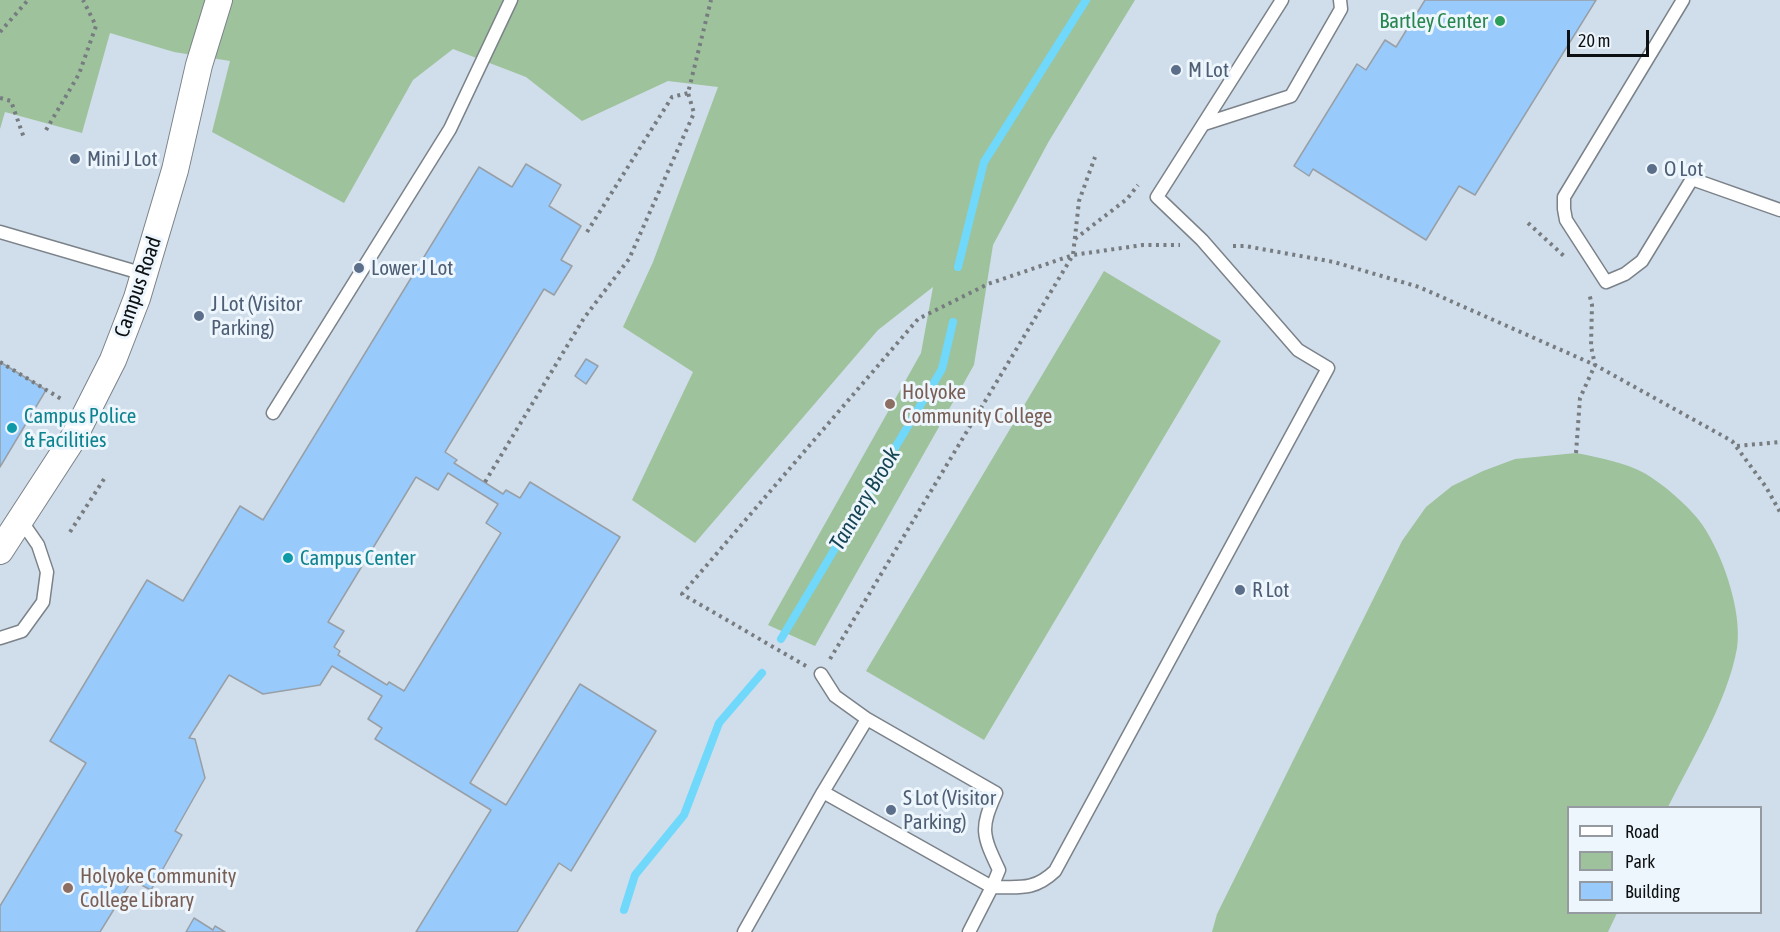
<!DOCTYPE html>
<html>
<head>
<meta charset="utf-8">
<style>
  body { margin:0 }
  #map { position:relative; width:1780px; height:932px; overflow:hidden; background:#e1e8f0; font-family:"Asap Condensed",sans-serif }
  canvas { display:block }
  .legend { position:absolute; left:1567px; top:806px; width:195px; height:108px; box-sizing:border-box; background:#eef6fd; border:2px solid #949a9f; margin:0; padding:8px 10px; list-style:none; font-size:18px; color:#0d1012 }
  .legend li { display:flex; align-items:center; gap:12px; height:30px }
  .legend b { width:30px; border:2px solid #949a9f }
  .scale { position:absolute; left:1567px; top:30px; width:82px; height:27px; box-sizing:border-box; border:3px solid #0d1012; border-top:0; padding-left:8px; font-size:18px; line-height:21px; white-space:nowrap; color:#0d1012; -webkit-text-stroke:4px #eef6fd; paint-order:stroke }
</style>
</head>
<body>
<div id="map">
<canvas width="1780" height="932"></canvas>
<ul class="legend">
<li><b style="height:8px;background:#fff"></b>Road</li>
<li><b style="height:16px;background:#9ec39c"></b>Park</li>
<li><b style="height:16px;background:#98cbfc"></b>Building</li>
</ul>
<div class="scale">20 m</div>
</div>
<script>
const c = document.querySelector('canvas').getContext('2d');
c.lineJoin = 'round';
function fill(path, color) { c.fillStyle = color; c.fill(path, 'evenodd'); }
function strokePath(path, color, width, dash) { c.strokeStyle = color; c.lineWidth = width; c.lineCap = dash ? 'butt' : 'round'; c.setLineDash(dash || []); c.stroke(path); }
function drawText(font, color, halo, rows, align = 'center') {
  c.font = font + ' "Asap Condensed",sans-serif'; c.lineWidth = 6; c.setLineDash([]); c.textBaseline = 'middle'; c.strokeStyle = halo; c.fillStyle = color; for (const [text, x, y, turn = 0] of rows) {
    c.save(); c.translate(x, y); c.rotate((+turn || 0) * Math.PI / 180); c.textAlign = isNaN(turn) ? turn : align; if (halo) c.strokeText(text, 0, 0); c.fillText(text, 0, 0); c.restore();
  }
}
const built = new Path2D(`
  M 0,0 L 1780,0 L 1780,932 L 0,932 ZM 1568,808 L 1760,808 L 1760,912 L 1568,912 Z`);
const green = new Path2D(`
  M 0,0 L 1135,0 L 1049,141 L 993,245 L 974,365 L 815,646 L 768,625 L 921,353 L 933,287 L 878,330 L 695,543 L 632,500 L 693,372 L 623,327 L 653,262 L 718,87 L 668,81 L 582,121 L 526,77 L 453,49 L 413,80 L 344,203 L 212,132 L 230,61 L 174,52 L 110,33 L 82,133 L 5,112 L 0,129 Z
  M 1104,271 L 1221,341 L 984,740 L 866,671 Z
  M 1576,453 C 1601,458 1624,462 1646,474 C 1664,485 1685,503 1698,519 C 1721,548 1743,611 1737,648 C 1728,700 1692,759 1668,807 L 1568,808 L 1568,912 L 1617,913 L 1608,932 L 1212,932 L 1217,914 L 1402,541 L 1426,507 L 1452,486 L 1483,471 L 1515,459 Z`);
const stream = new Path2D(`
  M 958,267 L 984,162 L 1086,0
  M 781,639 L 942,369 L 953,322
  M 624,910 L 635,875 L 684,815 L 719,723 L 762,673`);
const building = new Path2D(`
  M 1425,0 L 1596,0 L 1475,195 L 1459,186 L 1426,240 L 1313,169 L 1309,176 L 1294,166 L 1357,64 L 1366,70 L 1385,40 L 1396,47 Z
  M 526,164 L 561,185 L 549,206 L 581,226 L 561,260 L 572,266 L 554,295 L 544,289 L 445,452 L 457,460 L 454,463 L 503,494 L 506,490 L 520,498 L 530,482 L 620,537 L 470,783 L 506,805 L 580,684 L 656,731 L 571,871 L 559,863 L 517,932 L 416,932 L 491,810 L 375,739 L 382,728 L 368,719 L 382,696 L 332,666 L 320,685 L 263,694 L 229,675 L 189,738 L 195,739 L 205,778 L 175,831 L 182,835 L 151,890 L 132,880 L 100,932 L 0,932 L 0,906 L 86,763 L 50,741 L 147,580 L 183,601 L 240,506 L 263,520 L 479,167 L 512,187 ZM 448,473 L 498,504 L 486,523 L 501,533 L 404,691 L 389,682 L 387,685 L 338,655 L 340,651 L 334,647 L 344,631 L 328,622 L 416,477 L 438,490 Z
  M 586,359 L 598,366 L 586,384 L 575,376 Z
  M 0,362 L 46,390 L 0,467 Z
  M 194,918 L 213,930 L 215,926 L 225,932 L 186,932 Z`);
const path = new Path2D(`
  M 0,32 L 28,0
  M 0,98 L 11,101 L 24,138
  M 46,130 L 79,74 L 96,26 L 83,0
  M 1528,223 L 1564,256
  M 587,232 L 672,97 L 688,93
  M 1075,239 L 1127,199 L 1138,185
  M 1233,246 L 1245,246 L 1334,262 L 1419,287 L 1595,365 L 1732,441 L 1766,487 L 1780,512
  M 0,362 L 63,400
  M 1737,446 L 1780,442
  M 1576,453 L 1580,398 L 1595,365 L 1591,346 L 1592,305 L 1589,293
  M 485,482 L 584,318 L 629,259 L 694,113 L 688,93 L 711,0
  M 70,532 L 104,479
  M 830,659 L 1073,255 L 1079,201 L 1095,157
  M 806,666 L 682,594 L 918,319 L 988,284 L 1073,255 L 1143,245 L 1180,245`);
const lane = new Path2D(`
  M 1683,0 L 1564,197 L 1564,209 L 1566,220 L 1606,282 L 1625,274 L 1642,261 L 1692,179 L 1780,210
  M 1204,124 L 1291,96 L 1341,9 L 1340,0
  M 0,232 L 144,274
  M 273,413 L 450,129 L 511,0
  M 0,638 L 22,631 L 43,602 L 47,572 L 38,545 L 20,519
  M 821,674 L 835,696 L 867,719 L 996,793 C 980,829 982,834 999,870 L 992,887 C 1019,887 1034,891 1055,871 L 1328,368 L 1298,350 L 1202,240 L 1157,197 L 1282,0
  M 823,792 L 867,719
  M 744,932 L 823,792 L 992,887 L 969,932`);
const street = new Path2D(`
  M 0,551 L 74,437 L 113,360 L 137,298 L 175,170 L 199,65 L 219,0`);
const markers = [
  [1500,21,6,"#2e9e5b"],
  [1176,70,6,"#5c6f8a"],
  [75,159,6,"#5c6f8a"],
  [1652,169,6,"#5c6f8a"],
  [359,268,6,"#5c6f8a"],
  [199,316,6,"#5c6f8a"],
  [890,404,6,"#8d6e63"],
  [12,428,6,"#0f9aa8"],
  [288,558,6,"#0f9aa8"],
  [1240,590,6,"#5c6f8a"],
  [891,810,6,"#5c6f8a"],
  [68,888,6,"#8d6e63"]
];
const leisureNames = [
  ["Bartley Center",1488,21]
];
const serviceNames = [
  ["M Lot",1188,70],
  ["Mini J Lot",87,159],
  ["O Lot",1664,169],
  ["Lower J Lot",371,268],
  ["J Lot (Visitor",211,304],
  ["Parking)",211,328],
  ["R Lot",1252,590],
  ["S Lot (Visitor",903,798],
  ["Parking)",903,822]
];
const streetNames = [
  ["Campus Road",138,287,-71]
];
const educationNames = [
  ["Holyoke",902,392],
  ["Community College",902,416],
  ["Holyoke Community",80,876],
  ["College Library",80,900]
];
const cultureNames = [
  ["Campus Police",24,416],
  ["& Facilities",24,440],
  ["Campus Center",300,558]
];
const waterNames = [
  ["Tannery Brook",865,499,-59]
];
fill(built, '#d0ddea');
fill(green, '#9ec39c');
strokePath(stream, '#6fd8fb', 8);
fill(building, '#98cbfc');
strokePath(building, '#989fa6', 1.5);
strokePath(lane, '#7b8289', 15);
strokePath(street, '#7b8289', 28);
strokePath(path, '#777c81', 4, [3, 4.5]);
strokePath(lane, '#fff', 12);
strokePath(street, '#fff', 26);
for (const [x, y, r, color] of markers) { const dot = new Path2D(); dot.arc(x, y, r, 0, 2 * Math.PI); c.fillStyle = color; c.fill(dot); strokePath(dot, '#eef6fd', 2); }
drawText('21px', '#27864d', '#eef6fd', leisureNames, 'right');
drawText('21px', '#4e5e75', '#eef6fd', serviceNames, 'left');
drawText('21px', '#0d1012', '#eef6fd', streetNames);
drawText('21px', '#785e54', '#eef6fd', educationNames, 'left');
drawText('21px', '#0d838f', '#eef6fd', cultureNames, 'left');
drawText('italic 22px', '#164554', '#eef6fd', waterNames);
</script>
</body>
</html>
